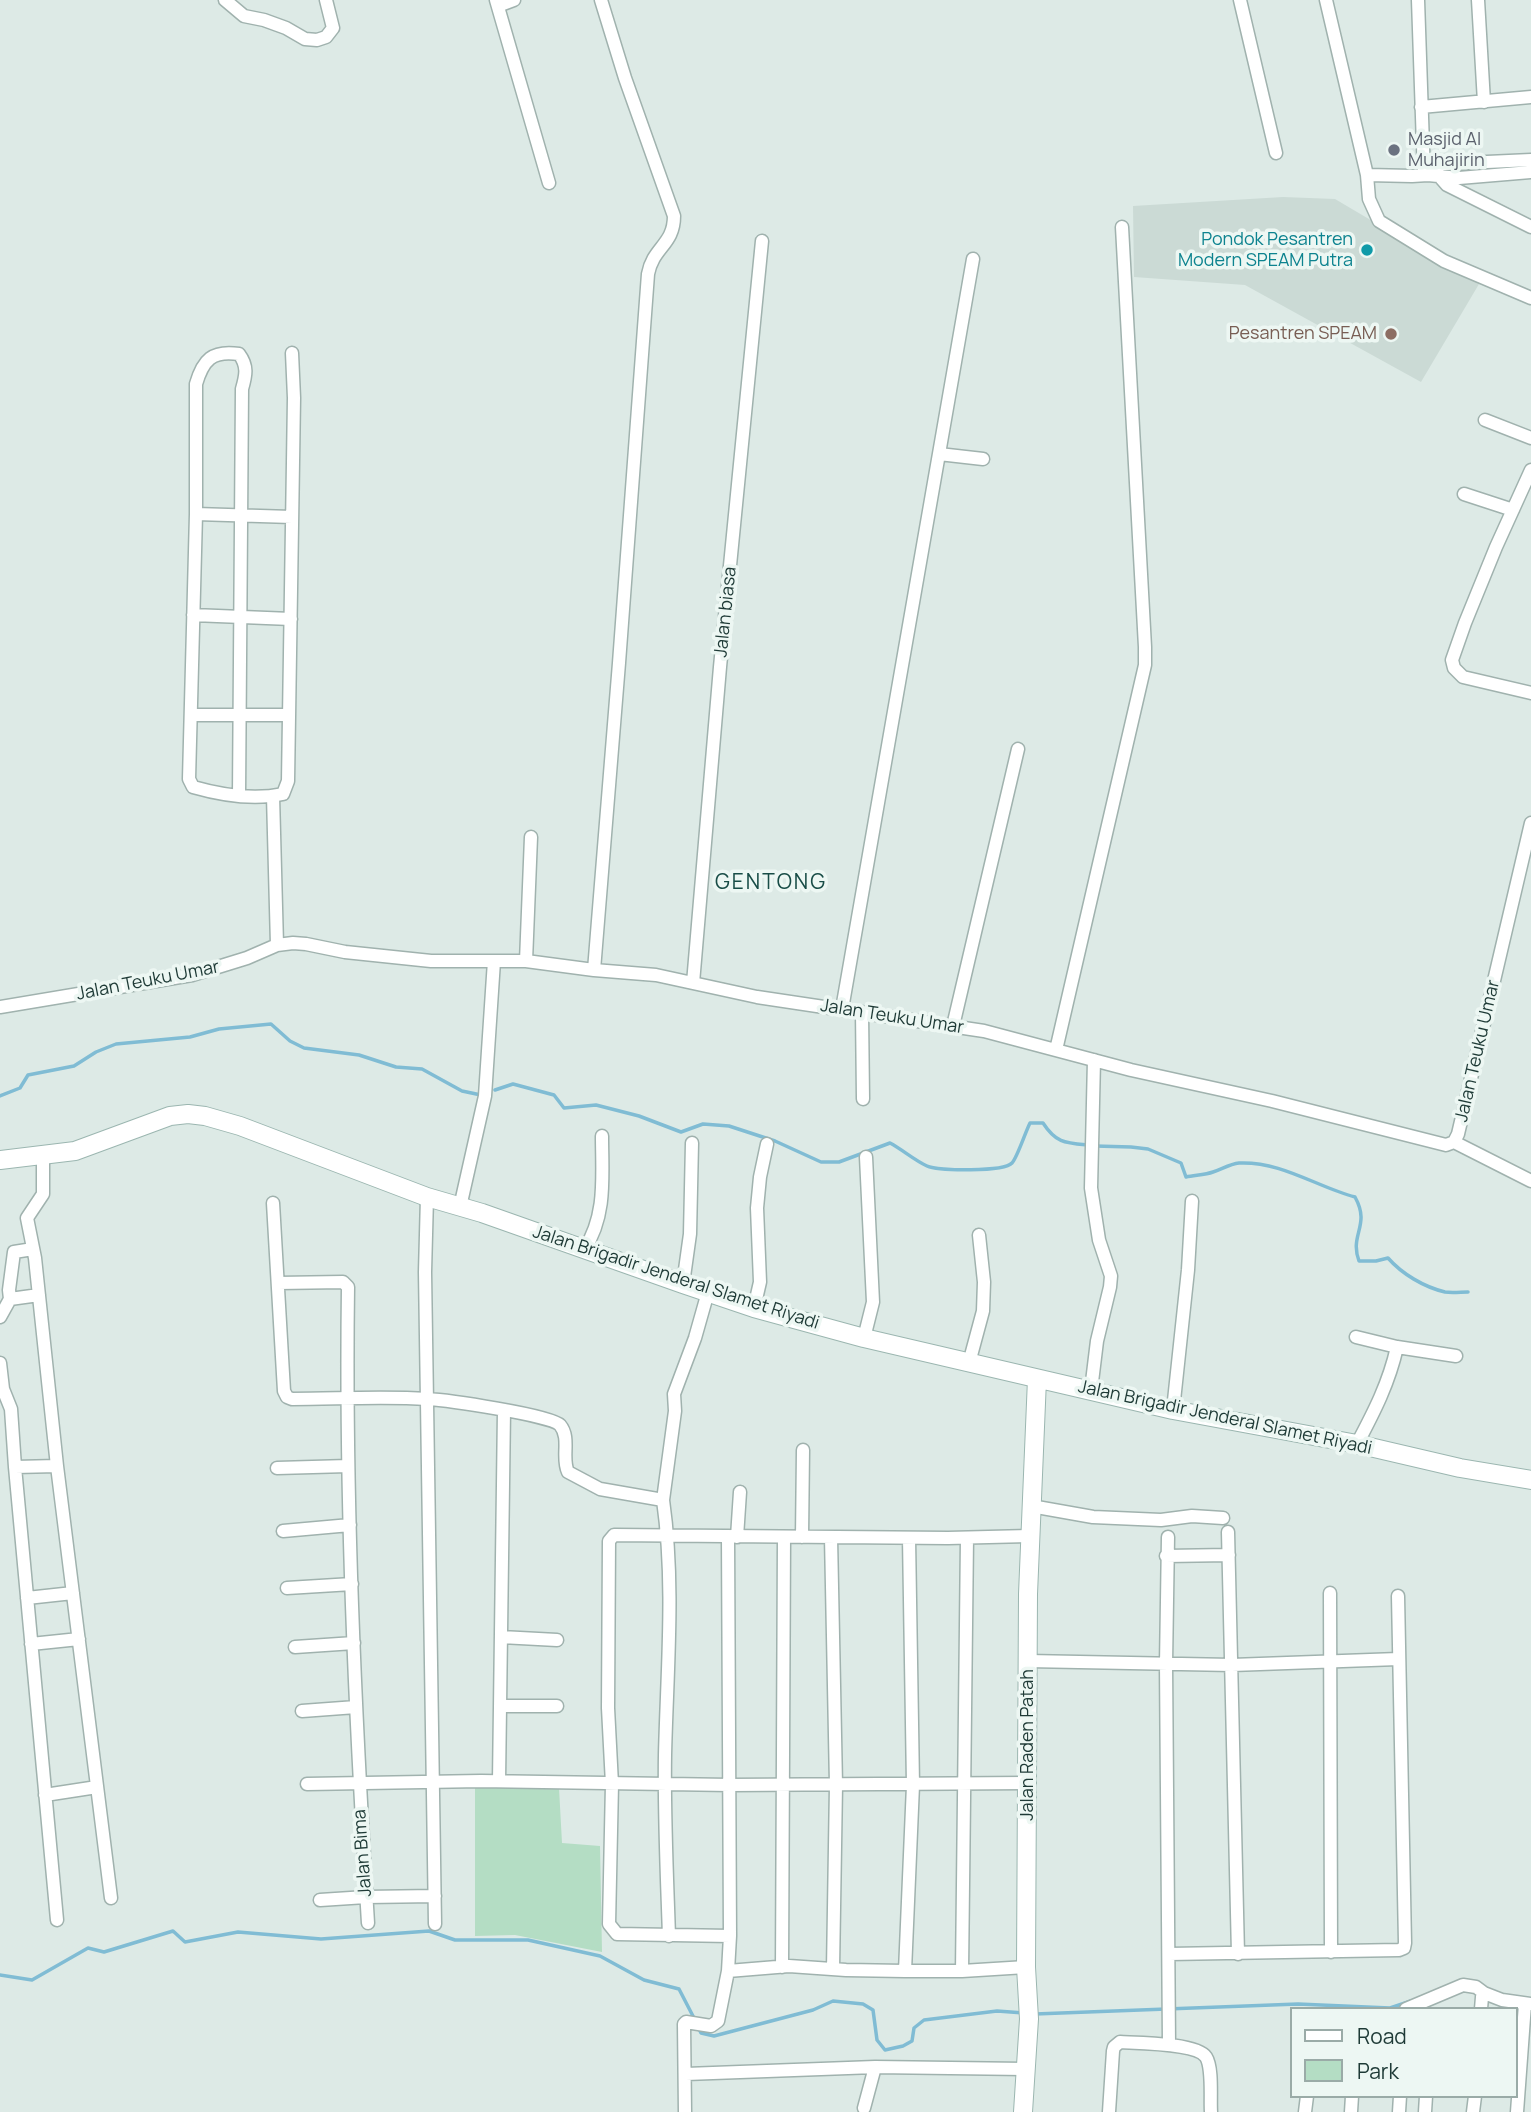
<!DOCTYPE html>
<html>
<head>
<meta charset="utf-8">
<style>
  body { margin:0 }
  #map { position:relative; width:1531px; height:2112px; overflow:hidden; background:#ddeae6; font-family:Manrope,sans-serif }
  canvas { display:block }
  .legend { position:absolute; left:1290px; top:2007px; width:228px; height:91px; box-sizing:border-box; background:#edf7f3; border:2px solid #9aaba7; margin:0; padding:9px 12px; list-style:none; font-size:21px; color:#1e3a36 }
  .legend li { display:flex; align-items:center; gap:14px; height:35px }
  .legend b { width:35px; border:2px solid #9aaba7 }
</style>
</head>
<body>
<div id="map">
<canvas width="1531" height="2112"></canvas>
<ul class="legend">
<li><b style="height:9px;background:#fff"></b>Road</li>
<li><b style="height:19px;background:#b4ddc4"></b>Park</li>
</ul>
</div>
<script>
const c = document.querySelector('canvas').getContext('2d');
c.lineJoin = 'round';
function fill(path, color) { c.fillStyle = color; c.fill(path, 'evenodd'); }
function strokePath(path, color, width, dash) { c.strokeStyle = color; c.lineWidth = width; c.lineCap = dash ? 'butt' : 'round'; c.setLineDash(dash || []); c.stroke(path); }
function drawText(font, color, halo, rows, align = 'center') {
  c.font = font + ' Manrope,sans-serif'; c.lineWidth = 7; c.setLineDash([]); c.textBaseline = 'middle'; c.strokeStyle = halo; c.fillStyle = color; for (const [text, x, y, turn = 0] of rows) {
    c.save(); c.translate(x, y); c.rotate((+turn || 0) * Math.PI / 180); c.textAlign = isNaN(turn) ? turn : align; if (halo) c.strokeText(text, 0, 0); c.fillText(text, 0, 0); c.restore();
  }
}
const built = new Path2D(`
  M 1283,197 L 1335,199 L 1479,284 L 1421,382 L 1245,285 L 1134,277 L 1133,206 Z`);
const green = new Path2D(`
  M 475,1785 L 559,1788 L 562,1843 L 600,1846 L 602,1952 L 515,1935 L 475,1936 Z`);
const stream = new Path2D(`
  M 495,1090 L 513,1084 L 554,1095 L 564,1108 L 596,1105 L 639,1116 L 681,1132 L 703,1124 L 729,1126 L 775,1141 L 821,1162 L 839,1162 L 890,1143 C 903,1150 914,1160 927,1166 C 938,1171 1004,1172 1012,1163 C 1017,1158 1025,1133 1030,1123 L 1043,1123 C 1056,1143 1065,1143 1088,1145
  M 0,1096 L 20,1088 L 28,1075 L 74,1066 L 96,1052 L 116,1044 L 190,1037 L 219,1029 L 271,1024 L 290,1041 L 304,1048 L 359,1055 L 396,1067 L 422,1069 L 462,1091 L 481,1095
  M 1095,1146 L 1131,1147 L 1148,1149 L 1181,1163 L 1186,1177 C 1195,1175 1205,1175 1213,1172 C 1222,1169 1230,1164 1239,1163 C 1281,1161 1317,1187 1355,1197 C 1371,1226 1349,1234 1359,1261 L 1376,1261 L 1388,1258 C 1402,1274 1424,1287 1445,1292 C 1452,1293 1461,1292 1468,1292
  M 0,1975 L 32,1980 L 88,1948 L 104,1952 L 173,1931 L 185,1942 L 238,1932 L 321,1939 L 429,1931 L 455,1940 L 528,1940 L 600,1956 L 644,1980 L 679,1989 L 695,2020
  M 1035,2014 L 1298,2004 L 1390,2008 L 1411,2001
  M 698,2027 L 701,2033 L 714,2036 L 813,2010 L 833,2001 L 863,2004 L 873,2010 L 877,2040 L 885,2050 L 903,2046 L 912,2041 L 914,2028 L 924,2020 L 997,2011 L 1024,2013`);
const street = new Path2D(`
  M 225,0 L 244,16 L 264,20 L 286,28 L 305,39 L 317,40 L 326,37 L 333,28 L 326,0
  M 496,0 L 549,183
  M 1240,0 L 1276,153
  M 1326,0 L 1367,175 L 1369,199 L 1379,221 L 1444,261 L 1531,298
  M 1418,0 L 1424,175
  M 1478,0 L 1484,102
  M 498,6 L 514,0
  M 1421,107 L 1531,97
  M 1367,175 L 1412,176 L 1428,175 L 1459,178 L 1531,172
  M 1428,175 L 1437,166 L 1443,164 L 1531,160
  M 1440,177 L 1447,185 L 1531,227
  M 1485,420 L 1531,438
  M 939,454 L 983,459
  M 1531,470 L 1496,547 L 1465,623 L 1452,660 L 1454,668 L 1463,677 L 1531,693
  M 1464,494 L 1513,510
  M 196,514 L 292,517
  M 193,615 L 291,619
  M 192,715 L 289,715
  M 239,795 L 242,389 C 246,375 248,366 239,354 C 212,350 203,360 196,384 L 196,514 L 189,779 L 193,787 C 221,795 255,800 283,794 L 288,781 L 294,398 L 292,353
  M 273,796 L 277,945
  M 526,961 L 531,837
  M 594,970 L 619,663 L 648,274 C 653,247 674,245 674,216 L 625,78 L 601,0
  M 693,983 L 720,667 L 762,241
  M 0,1007 L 192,975 L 247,958 L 277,945 L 293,943 L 306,944 L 345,952 L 431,961 L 526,961 L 594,970 L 656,975 L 757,997 L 984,1031 L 1131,1070 L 1272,1101 L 1446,1145 L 1454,1142 L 1458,1134 L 1531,823
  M 842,1009 L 973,259
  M 862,1012 L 863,1099
  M 953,1026 L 1018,749
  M 1056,1050 L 1145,665 L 1145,647 L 1122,227
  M 1454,1142 L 1531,1181
  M 43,1156 L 43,1194 L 27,1218 L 35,1258 L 57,1466 L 111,1898
  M 427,1197 L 425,1272 L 435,1924
  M 273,1203 L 284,1391 L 287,1397 L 292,1399 C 336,1399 383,1396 427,1399 C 447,1400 550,1415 560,1425 C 571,1438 561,1458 568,1472 L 600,1489 L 663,1500 C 675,1584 667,1670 665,1755 C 664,1815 667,1876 669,1936
  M 460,1207 L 485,1096 L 494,961
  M 584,1250 C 607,1215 602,1176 602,1136
  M 278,1283 L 343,1282 L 348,1287 C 345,1499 355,1712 368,1923
  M 683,1284 L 690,1234 L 692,1143
  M 10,1299 L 39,1295
  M 754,1308 L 760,1282 L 757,1208 L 760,1177 L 767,1144
  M 0,1317 L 10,1299 L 9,1290 L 14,1252 L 33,1249
  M 1356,1337 L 1397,1347 L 1456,1356
  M 864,1338 L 873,1302 L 866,1157
  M 0,1363 L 3,1389 L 11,1409 L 15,1467 L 57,1920
  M 969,1363 L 983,1311 L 984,1282 L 979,1235
  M 1091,1390 L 1097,1341 L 1110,1287 L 1111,1276 L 1099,1240 L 1091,1188 L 1094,1060
  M 1173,1410 L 1188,1270 L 1192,1201
  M 1357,1444 C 1374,1412 1389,1383 1397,1347
  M 15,1467 L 57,1466
  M 277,1468 L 348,1466
  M 663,1500 L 675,1411 L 674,1394 L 695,1338 L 708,1292
  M 1031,1506 L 1093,1517 L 1161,1520 L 1192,1516 L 1223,1518
  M 283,1531 L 350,1525
  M 1228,1532 L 1238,1954
  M 728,1537 L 730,1936 L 617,1934 L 609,1924 L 612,1784 L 608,1708 L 609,1541 L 614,1535 L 948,1538 L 1029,1536
  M 737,1537 L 740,1492
  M 802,1537 L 803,1450
  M 831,1537 L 836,1785 L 833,1969
  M 1168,1537 L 1166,1664 L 1169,2045
  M 1166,1556 L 1229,1555
  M 287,1588 L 352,1584
  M 1330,1593 L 1331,1952
  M 27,1598 L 73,1593
  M 501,1637 L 557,1640
  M 31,1644 L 79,1639
  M 295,1647 L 354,1643
  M 1028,1661 L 1232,1665 L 1398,1659
  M 500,1706 L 557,1706
  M 302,1711 L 356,1707
  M 499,1781 L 504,1410
  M 307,1784 L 481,1781 L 730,1785 L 1027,1783
  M 45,1795 L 97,1787
  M 320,1900 L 366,1897 L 435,1896
  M 730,1936 L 728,1971 L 789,1966 L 846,1970 L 905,1971 L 962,1971 L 1026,1967
  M 1169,1954 L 1399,1950 L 1404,1948 L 1405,1943 L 1398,1596
  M 782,1967 L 784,1537
  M 905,1971 L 913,1785 L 909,1538
  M 962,1971 L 967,1538
  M 1406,2009 L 1463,1985 L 1476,1987 L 1484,1993 L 1502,2000 L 1531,2004
  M 1481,2009 L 1482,1997 L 1484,1993
  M 686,2074 L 875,2067 L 1025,2069
  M 864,2108 L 875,2067
  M 685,2112 L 684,2024 L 686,2022 L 711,2026 L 718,2021 L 728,1971
  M 1109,2112 L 1113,2051 L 1114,2047 L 1120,2042 C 1137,2043 1197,2043 1206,2057 C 1213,2068 1210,2098 1211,2112
  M 1305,2112 L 1307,2096
  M 1351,2112 L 1352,2096
  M 1399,2112 L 1400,2096
  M 1425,2112 L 1426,2096
  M 1473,2112 L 1475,2096
  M 1517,2112 L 1525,2004`);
const secondary = new Path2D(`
  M 0,1160 L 75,1151 L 170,1116 L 188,1114 L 205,1116 L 240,1126 L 427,1197 L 482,1213 L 683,1284 L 754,1308 L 864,1338 L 1173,1410 L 1357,1444 L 1460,1468 L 1531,1480
  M 1023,2112 L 1029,2019 L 1026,1967 L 1028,1594 L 1037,1379`);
const markers = [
  [1394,150,7,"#6b7280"],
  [1367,250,7,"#0f9aa8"],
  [1391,334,7,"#8d6e63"]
];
const worshipNames = [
  ["Masjid Al",1408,140],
  ["Muhajirin",1408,161]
];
const cultureNames = [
  ["Pondok Pesantren",1353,240],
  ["Modern SPEAM Putra",1353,261]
];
const educationNames = [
  ["Pesantren SPEAM",1377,334]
];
const streetNames = [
  ["Jalan biasa",726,612,-84],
  ["Jalan Teuku Umar",148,981,-11],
  ["Jalan Teuku Umar",892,1017,9],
  ["Jalan Teuku Umar",1478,1051,-77],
  ["Jalan Brigadir Jenderal Slamet Riyadi",676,1278,18],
  ["Jalan Brigadir Jenderal Slamet Riyadi",1225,1418,12],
  ["Jalan Raden Patah",1028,1745,-90],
  ["Jalan Bima",363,1853,-94]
];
const quarterNames = [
  ["GENTONG",771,883]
];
fill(built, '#cbdad5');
fill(green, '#b4ddc4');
strokePath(stream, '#80bcd4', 3.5);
strokePath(street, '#a0b2ae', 15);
strokePath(secondary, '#9bb6b0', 20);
strokePath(street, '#fff', 12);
strokePath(secondary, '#fff', 18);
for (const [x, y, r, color] of markers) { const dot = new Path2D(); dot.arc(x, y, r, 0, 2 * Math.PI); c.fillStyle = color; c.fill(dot); strokePath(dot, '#edf7f3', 2.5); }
drawText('18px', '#5b616d', '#edf7f3', worshipNames, 'left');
drawText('18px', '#0d838f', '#edf7f3', cultureNames, 'right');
drawText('18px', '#785e54', '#edf7f3', educationNames, 'right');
drawText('18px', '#1e3a36', '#edf7f3', streetNames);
c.letterSpacing = '2px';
drawText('21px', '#194d47', '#edf7f3', quarterNames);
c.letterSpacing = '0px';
</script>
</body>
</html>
